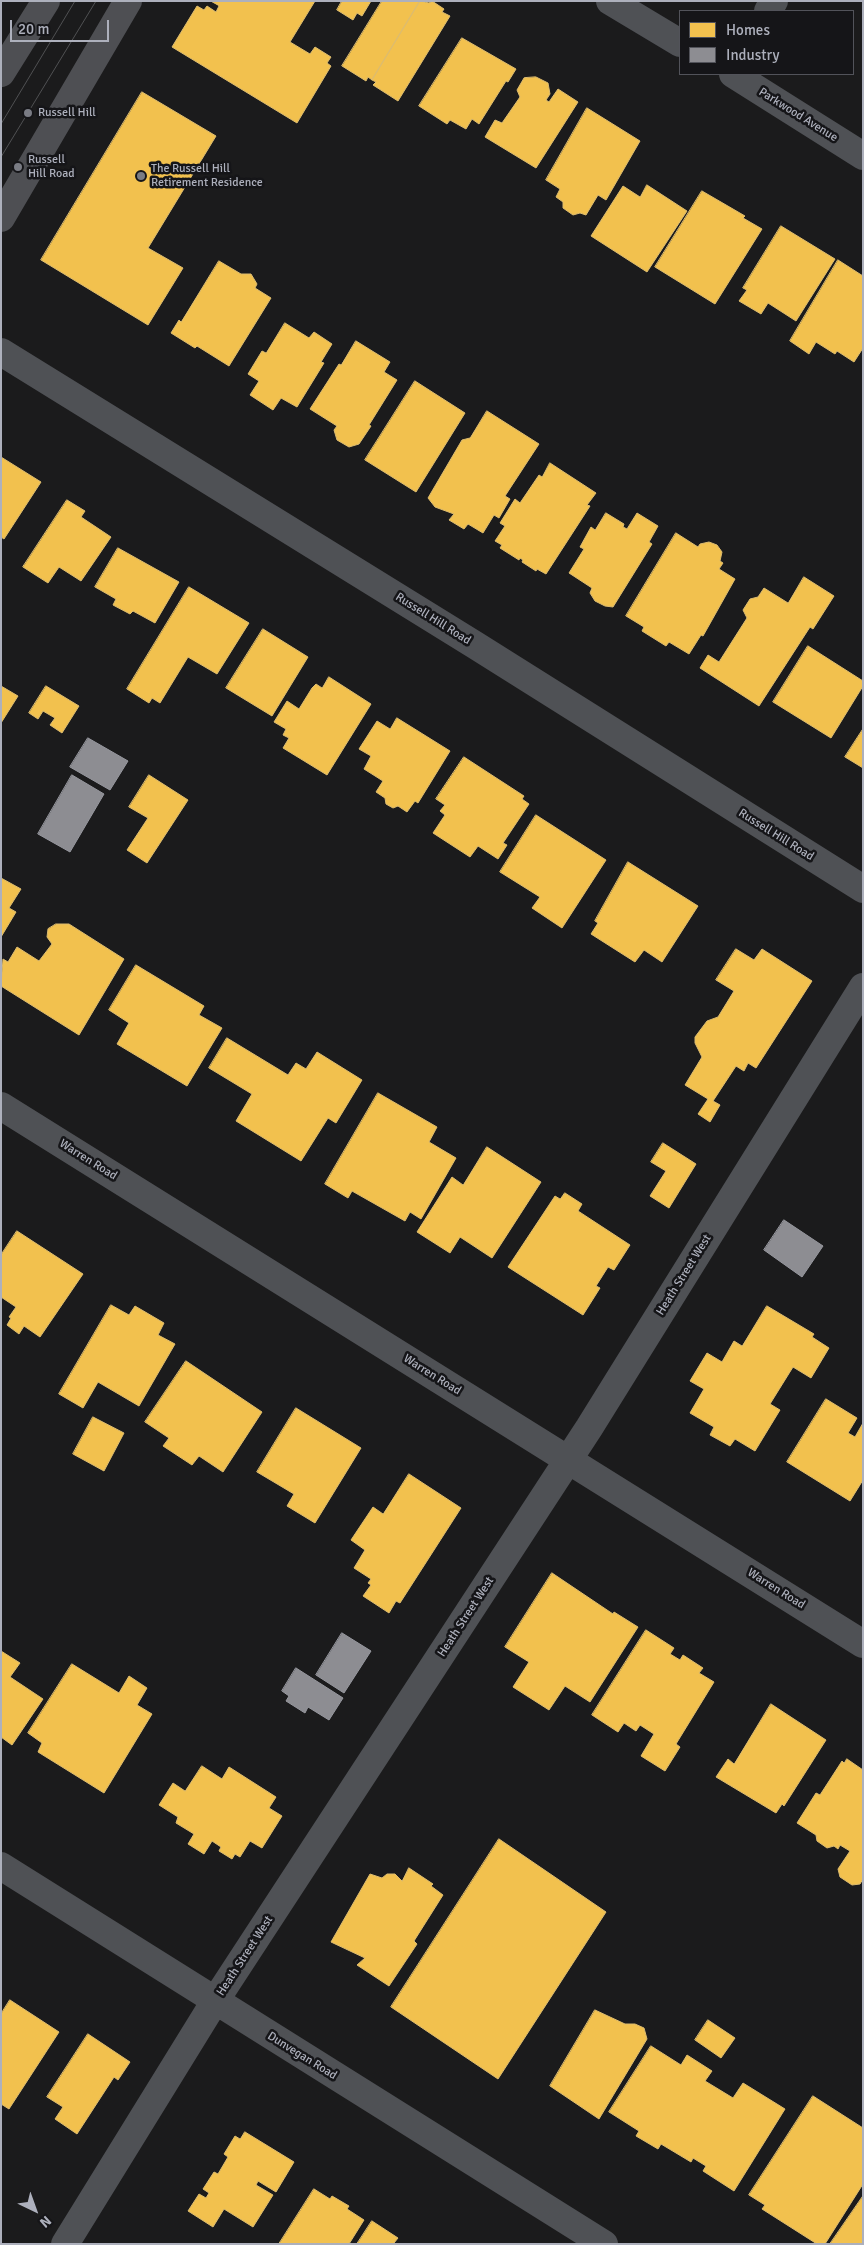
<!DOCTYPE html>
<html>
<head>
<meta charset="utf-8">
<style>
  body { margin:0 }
  #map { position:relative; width:864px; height:2245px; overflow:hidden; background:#1b1b1c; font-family:Signika,sans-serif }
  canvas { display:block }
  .frame { position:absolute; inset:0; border:2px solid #adb0bc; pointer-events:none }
  .legend { position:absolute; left:679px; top:10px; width:175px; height:65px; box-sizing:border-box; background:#151518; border:1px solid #52535a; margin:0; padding:6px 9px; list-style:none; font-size:15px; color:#adb0bc }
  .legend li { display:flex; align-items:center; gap:10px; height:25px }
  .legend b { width:25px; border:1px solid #52535a }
  .north { position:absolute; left:10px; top:2185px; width:50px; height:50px; -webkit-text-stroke:4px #151518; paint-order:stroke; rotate:138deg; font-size:14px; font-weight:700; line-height:20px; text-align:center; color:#adb0bc }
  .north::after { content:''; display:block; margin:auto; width:18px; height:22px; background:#adb0bc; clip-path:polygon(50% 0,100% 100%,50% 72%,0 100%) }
  .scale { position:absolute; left:10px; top:20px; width:99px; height:22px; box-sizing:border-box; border:2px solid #adb0bc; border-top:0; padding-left:6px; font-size:15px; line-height:18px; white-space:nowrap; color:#adb0bc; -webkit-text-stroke:4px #151518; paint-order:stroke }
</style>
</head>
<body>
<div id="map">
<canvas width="864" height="2245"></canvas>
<div class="frame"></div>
<ul class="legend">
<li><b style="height:14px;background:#f2c14e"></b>Homes</li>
<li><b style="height:14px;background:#8d8d92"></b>Industry</li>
</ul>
<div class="north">N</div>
<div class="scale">20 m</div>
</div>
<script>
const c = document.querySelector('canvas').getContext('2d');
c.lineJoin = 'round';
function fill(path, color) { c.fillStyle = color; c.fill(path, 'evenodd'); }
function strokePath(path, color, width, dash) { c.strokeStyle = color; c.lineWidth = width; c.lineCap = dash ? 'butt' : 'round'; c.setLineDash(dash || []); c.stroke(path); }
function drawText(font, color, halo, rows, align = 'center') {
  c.font = font + ' Signika,sans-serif'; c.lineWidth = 5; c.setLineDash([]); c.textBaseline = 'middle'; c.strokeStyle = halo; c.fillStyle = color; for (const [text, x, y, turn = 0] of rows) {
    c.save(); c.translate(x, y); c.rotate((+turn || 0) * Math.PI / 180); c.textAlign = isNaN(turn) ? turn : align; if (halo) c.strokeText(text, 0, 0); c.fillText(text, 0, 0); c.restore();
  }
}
const homes = new Path2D(`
  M 211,1 L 315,1 L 290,42 L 310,54 L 315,47 L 331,57 L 327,63 L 331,66 L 297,123 L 172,47 L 197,6 L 204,10 L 207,6 L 216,12 L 219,6 Z
  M 342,1 L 371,1 L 362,16 L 357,13 L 353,20 L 337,10 Z
  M 382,1 L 420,1 L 372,80 L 368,77 L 366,81 L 342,66 Z
  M 420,1 L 429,3 L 432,1 L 444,9 L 442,12 L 450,16 L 398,101 L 373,85 L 376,82 L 372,80 Z
  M 462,38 L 516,69 L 508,82 L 506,81 L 479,124 L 472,119 L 466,129 L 450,120 L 447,124 L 419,106 Z
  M 536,77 L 548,83 L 550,94 L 546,100 L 549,102 L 558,89 L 578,102 L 536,168 L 485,137 L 495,120 L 502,123 L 520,97 L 517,90 L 524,78 Z
  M 142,92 L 216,136 L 148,248 L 183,268 L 148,325 L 41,260 Z
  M 587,108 L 640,141 L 606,200 L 598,195 L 586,215 L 580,213 L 573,215 L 563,208 L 563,202 L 556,197 L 560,189 L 546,180 Z
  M 647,185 L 687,211 L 647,272 L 591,236 L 623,186 L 640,197 Z
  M 702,191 L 745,216 L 743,218 L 762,229 L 715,304 L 655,267 Z
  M 781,226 L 835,259 L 796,321 L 768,303 L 761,314 L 739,301 L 747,290 L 743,288 Z
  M 838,260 L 863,276 L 863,348 L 854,362 L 837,351 L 835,354 L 816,342 L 809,354 L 790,341 Z
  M 219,261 L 241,274 L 251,274 L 257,284 L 255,288 L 271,298 L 229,366 L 197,346 L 195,348 L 171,333 L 179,320 L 181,322 Z
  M 285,323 L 309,338 L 314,332 L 332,344 L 321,362 L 324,363 L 297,407 L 281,398 L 273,410 L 250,395 L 259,381 L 248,374 L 262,351 L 266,353 Z
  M 356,341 L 390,362 L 384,372 L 397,380 L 369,425 L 371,426 L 359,444 L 349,447 L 337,440 L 334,430 L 337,426 L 310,409 L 339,364 L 341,365 Z
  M 415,381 L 465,413 L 416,492 L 365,460 Z
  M 487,411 L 539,444 L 505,496 L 510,499 L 499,518 L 494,515 L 483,533 L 468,524 L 464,529 L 449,520 L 454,514 L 435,507 L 428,498 L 462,440 L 470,438 Z
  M 1,457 L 41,482 L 4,539 L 1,537 Z
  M 550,463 L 596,493 L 587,505 L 590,506 L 546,574 L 537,569 L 536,571 L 522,562 L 523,560 L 520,558 L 519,560 L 500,548 L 502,545 L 495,541 L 505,526 L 500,523 L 515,499 L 520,503 L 539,475 L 542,477 Z
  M 67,500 L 85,511 L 81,517 L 111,537 L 81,581 L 59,567 L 48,583 L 23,567 Z
  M 606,513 L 624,524 L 623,527 L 627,529 L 637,513 L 658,526 L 649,542 L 652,544 L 613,607 L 605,606 L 595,601 L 590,593 L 592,588 L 569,573 L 584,549 L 580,547 L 591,527 L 595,530 Z
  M 676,533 L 698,547 L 700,544 L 709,542 L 717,545 L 722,552 L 720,561 L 723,563 L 719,569 L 735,579 L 703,636 L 701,635 L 689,654 L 669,642 L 666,646 L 642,631 L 644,627 L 626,616 Z
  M 118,548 L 179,582 L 155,623 L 133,611 L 130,614 L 113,605 L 116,599 L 95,587 Z
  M 804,577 L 834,596 L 813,629 L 810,627 L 759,706 L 700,668 L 708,655 L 719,662 L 747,618 L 743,610 L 750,599 L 758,597 L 764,588 L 788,603 Z
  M 189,587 L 249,623 L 217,674 L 188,657 L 160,703 L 152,698 L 149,703 L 127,689 Z
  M 263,629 L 308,657 L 272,716 L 226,688 Z
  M 808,646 L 863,681 L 863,686 L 831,738 L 773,702 Z
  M 329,677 L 371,704 L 327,775 L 283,748 L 289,738 L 283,735 L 286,729 L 274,722 L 287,701 L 299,709 L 312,688 L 316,684 L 322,688 Z
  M 1,686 L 18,696 L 1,723 Z
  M 46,686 L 79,706 L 62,733 L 50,725 L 55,718 L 43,711 L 38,719 L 29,713 Z
  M 397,718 L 450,751 L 418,803 L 415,801 L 407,812 L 398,806 L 393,808 L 386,804 L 385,798 L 376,792 L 383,781 L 364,769 L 371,756 L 359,749 L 377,721 L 390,729 Z
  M 863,729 L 863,768 L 845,757 Z
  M 464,757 L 524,796 L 522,799 L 529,804 L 503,843 L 507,845 L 498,859 L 478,846 L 470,857 L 433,833 L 445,815 L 440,811 L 445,805 L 436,799 Z
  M 149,775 L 188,800 L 147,863 L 127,850 L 148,818 L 129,807 Z
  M 536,815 L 606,860 L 562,928 L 532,908 L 540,897 L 500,872 Z
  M 628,862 L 698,906 L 662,962 L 644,950 L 635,962 L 591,934 L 598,923 L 595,921 Z
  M 1,878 L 21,889 L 9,908 L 16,912 L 1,937 Z
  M 56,924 L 69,924 L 124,959 L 79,1035 L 1,986 L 3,959 L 8,962 L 17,947 L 39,961 L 52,944 L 47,937 L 48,929 Z
  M 736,949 L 754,960 L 762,949 L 812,981 L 756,1068 L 748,1063 L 744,1071 L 736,1066 L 713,1101 L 720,1105 L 710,1122 L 698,1114 L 708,1099 L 685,1085 L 702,1057 L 695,1043 L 695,1037 L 707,1021 L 718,1017 L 734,991 L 716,980 Z
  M 136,965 L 204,1006 L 199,1015 L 222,1028 L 187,1086 L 117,1044 L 129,1023 L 109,1010 Z
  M 227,1038 L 288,1075 L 296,1063 L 306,1069 L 317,1052 L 362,1080 L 336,1123 L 328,1118 L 301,1161 L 236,1121 L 252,1094 L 209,1068 Z
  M 378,1093 L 437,1127 L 429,1142 L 456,1158 L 421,1219 L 410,1212 L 405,1221 L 352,1191 L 348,1198 L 325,1184 Z
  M 663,1143 L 696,1164 L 669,1208 L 650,1196 L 666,1171 L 651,1162 Z
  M 487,1147 L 541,1182 L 492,1258 L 460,1237 L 450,1253 L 417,1232 L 452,1177 L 463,1185 Z
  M 565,1193 L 582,1204 L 578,1211 L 630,1245 L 614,1270 L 608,1267 L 596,1286 L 600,1288 L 583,1315 L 508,1267 L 555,1196 L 560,1199 Z
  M 17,1231 L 83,1274 L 40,1337 L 24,1326 L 19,1334 L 7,1325 L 11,1318 L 9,1317 L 16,1307 L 1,1297 L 1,1255 Z
  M 111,1305 L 129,1315 L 135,1306 L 164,1323 L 158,1335 L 175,1344 L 139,1406 L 98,1382 L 83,1408 L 59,1394 Z
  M 767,1306 L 814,1334 L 812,1337 L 829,1348 L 811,1378 L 793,1367 L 770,1404 L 780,1410 L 755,1451 L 735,1439 L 730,1446 L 710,1435 L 714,1427 L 690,1413 L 704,1389 L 690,1381 L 707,1353 L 722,1362 L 734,1341 L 742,1346 Z
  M 186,1361 L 262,1412 L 223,1472 L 199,1456 L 192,1465 L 163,1446 L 169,1438 L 145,1422 Z
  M 826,1399 L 857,1418 L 848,1433 L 855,1437 L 863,1423 L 863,1480 L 850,1501 L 787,1462 Z
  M 296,1408 L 361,1448 L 315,1523 L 287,1506 L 294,1494 L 257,1472 Z
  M 93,1417 L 124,1433 L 104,1471 L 73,1454 Z
  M 409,1474 L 461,1508 L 400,1603 L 396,1601 L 389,1613 L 363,1596 L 371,1585 L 368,1583 L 371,1579 L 354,1568 L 365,1550 L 351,1540 L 373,1507 L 383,1514 Z
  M 552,1573 L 613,1614 L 614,1612 L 638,1627 L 590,1702 L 565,1686 L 549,1710 L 513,1687 L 529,1662 L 505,1647 Z
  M 646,1630 L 674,1648 L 670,1654 L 680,1660 L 683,1655 L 703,1668 L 699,1673 L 714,1682 L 676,1744 L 680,1747 L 665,1771 L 641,1756 L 654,1734 L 640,1725 L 636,1731 L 624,1723 L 618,1732 L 592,1715 Z
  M 1,1651 L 20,1663 L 10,1677 L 43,1699 L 12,1745 L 1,1737 Z
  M 72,1664 L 119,1693 L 129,1676 L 147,1688 L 137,1705 L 152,1714 L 104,1793 L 38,1752 L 42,1743 L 28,1733 Z
  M 771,1704 L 826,1740 L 784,1806 L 782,1804 L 776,1813 L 716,1777 L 728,1759 L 734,1764 Z
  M 847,1759 L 863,1770 L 863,1879 L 860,1884 L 852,1885 L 840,1877 L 838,1869 L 850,1851 L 840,1845 L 838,1849 L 834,1846 L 827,1848 L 817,1841 L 816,1835 L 797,1823 L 816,1793 L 820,1795 L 842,1761 L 844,1763 Z
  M 202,1766 L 222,1779 L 229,1767 L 276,1797 L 269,1808 L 282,1816 L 262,1848 L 250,1841 L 240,1857 L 235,1854 L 232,1859 L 219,1851 L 221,1847 L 212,1841 L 204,1854 L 188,1844 L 194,1834 L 176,1823 L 178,1817 L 159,1805 L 173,1783 L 185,1791 Z
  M 499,1839 L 606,1912 L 498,2079 L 391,2007 Z
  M 409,1868 L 433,1884 L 431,1886 L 443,1895 L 414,1941 L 417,1944 L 389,1986 L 357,1965 L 365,1958 L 331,1942 L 370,1874 L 382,1878 L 387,1874 L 395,1874 L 402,1881 Z
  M 10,2000 L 59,2032 L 9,2109 L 1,2104 L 1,2014 Z
  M 595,2010 L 625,2024 L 635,2024 L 644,2028 L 647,2039 L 599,2119 L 550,2086 Z
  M 708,2020 L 735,2038 L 721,2058 L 695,2040 Z
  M 88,2034 L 130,2062 L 118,2080 L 114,2077 L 77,2134 L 55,2119 L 63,2107 L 47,2097 Z
  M 651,2046 L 681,2065 L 687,2055 L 712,2071 L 705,2081 L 733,2098 L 743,2083 L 785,2109 L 734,2191 L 703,2171 L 706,2166 L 693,2158 L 691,2162 L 661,2144 L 658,2149 L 636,2136 L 639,2131 L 609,2112 Z
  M 813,2096 L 863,2128 L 863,2184 L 825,2244 L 817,2244 L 762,2209 L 765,2205 L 749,2195 Z
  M 245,2132 L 294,2162 L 276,2192 L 258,2181 L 256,2185 L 273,2195 L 253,2227 L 224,2209 L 213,2227 L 188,2211 L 199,2194 L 206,2198 L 209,2193 L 203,2189 L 214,2172 L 218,2174 L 228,2157 L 224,2154 L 235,2136 L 240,2139 Z
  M 314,2189 L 330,2199 L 332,2196 L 349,2206 L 347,2209 L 364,2220 L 349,2244 L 279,2244 Z
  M 863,2196 L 863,2244 L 830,2244 Z
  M 372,2221 L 398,2238 L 394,2243 L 396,2244 L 357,2244 Z`);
const industry = new Path2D(`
  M 88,738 L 128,761 L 110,790 L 70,767 Z
  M 72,775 L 104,794 L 70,852 L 38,834 Z
  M 784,1220 L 823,1246 L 802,1277 L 764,1250 Z
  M 342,1633 L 371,1651 L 344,1693 L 316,1675 Z
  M 296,1668 L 343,1698 L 329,1720 L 308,1707 L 305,1713 L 286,1701 L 289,1696 L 282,1691 Z`);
const minor = new Path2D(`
  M 610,1 L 680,43
  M 768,11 L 774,1
  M 733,74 L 863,156
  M 1,352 L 475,645 L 863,889
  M 1,1106 L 863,1644
  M 1,1866 L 604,2244
  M 65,2244 L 215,2001 L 589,1428 L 863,987`);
const secondary = new Path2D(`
  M 1,73 L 46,1
  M 1,218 L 128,1`);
const tram = new Path2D(`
  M 1,124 L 75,1
  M 1,157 L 96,1`);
const markers = [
  [28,113,5,"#7a7c84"],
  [18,167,5,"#7a7c84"],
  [141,176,5,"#7a7c84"]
];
const poiNames = [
  ["Russell Hill",38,113],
  ["Russell",28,160],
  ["Hill Road",28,174],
  ["The Russell Hill",151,169],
  ["Retirement Residence",151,183]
];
const streetNames = [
  ["Parkwood Avenue",798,115,32],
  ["Russell Hill Road",433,619,32],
  ["Russell Hill Road",776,835,32],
  ["Warren Road",88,1160,32],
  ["Heath Street West",684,1275,-58],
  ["Warren Road",432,1375,32],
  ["Warren Road",776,1589,32],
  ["Heath Street West",466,1617,-57],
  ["Heath Street West",245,1956,-57],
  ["Dunvegan Road",302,2056,32]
];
fill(homes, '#f2c14e');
strokePath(homes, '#ddbc6f', 1);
fill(industry, '#8d8d92');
strokePath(industry, '#97989f', 1);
strokePath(minor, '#4f5155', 28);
strokePath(secondary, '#4e4f53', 28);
strokePath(tram, '#505153', 1);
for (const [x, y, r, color] of markers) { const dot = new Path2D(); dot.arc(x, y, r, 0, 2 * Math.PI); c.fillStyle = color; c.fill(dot); strokePath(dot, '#151518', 2); }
drawText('12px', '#adb0bc', '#151518', poiNames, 'left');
drawText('12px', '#adb0bc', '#151518', streetNames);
</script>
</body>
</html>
